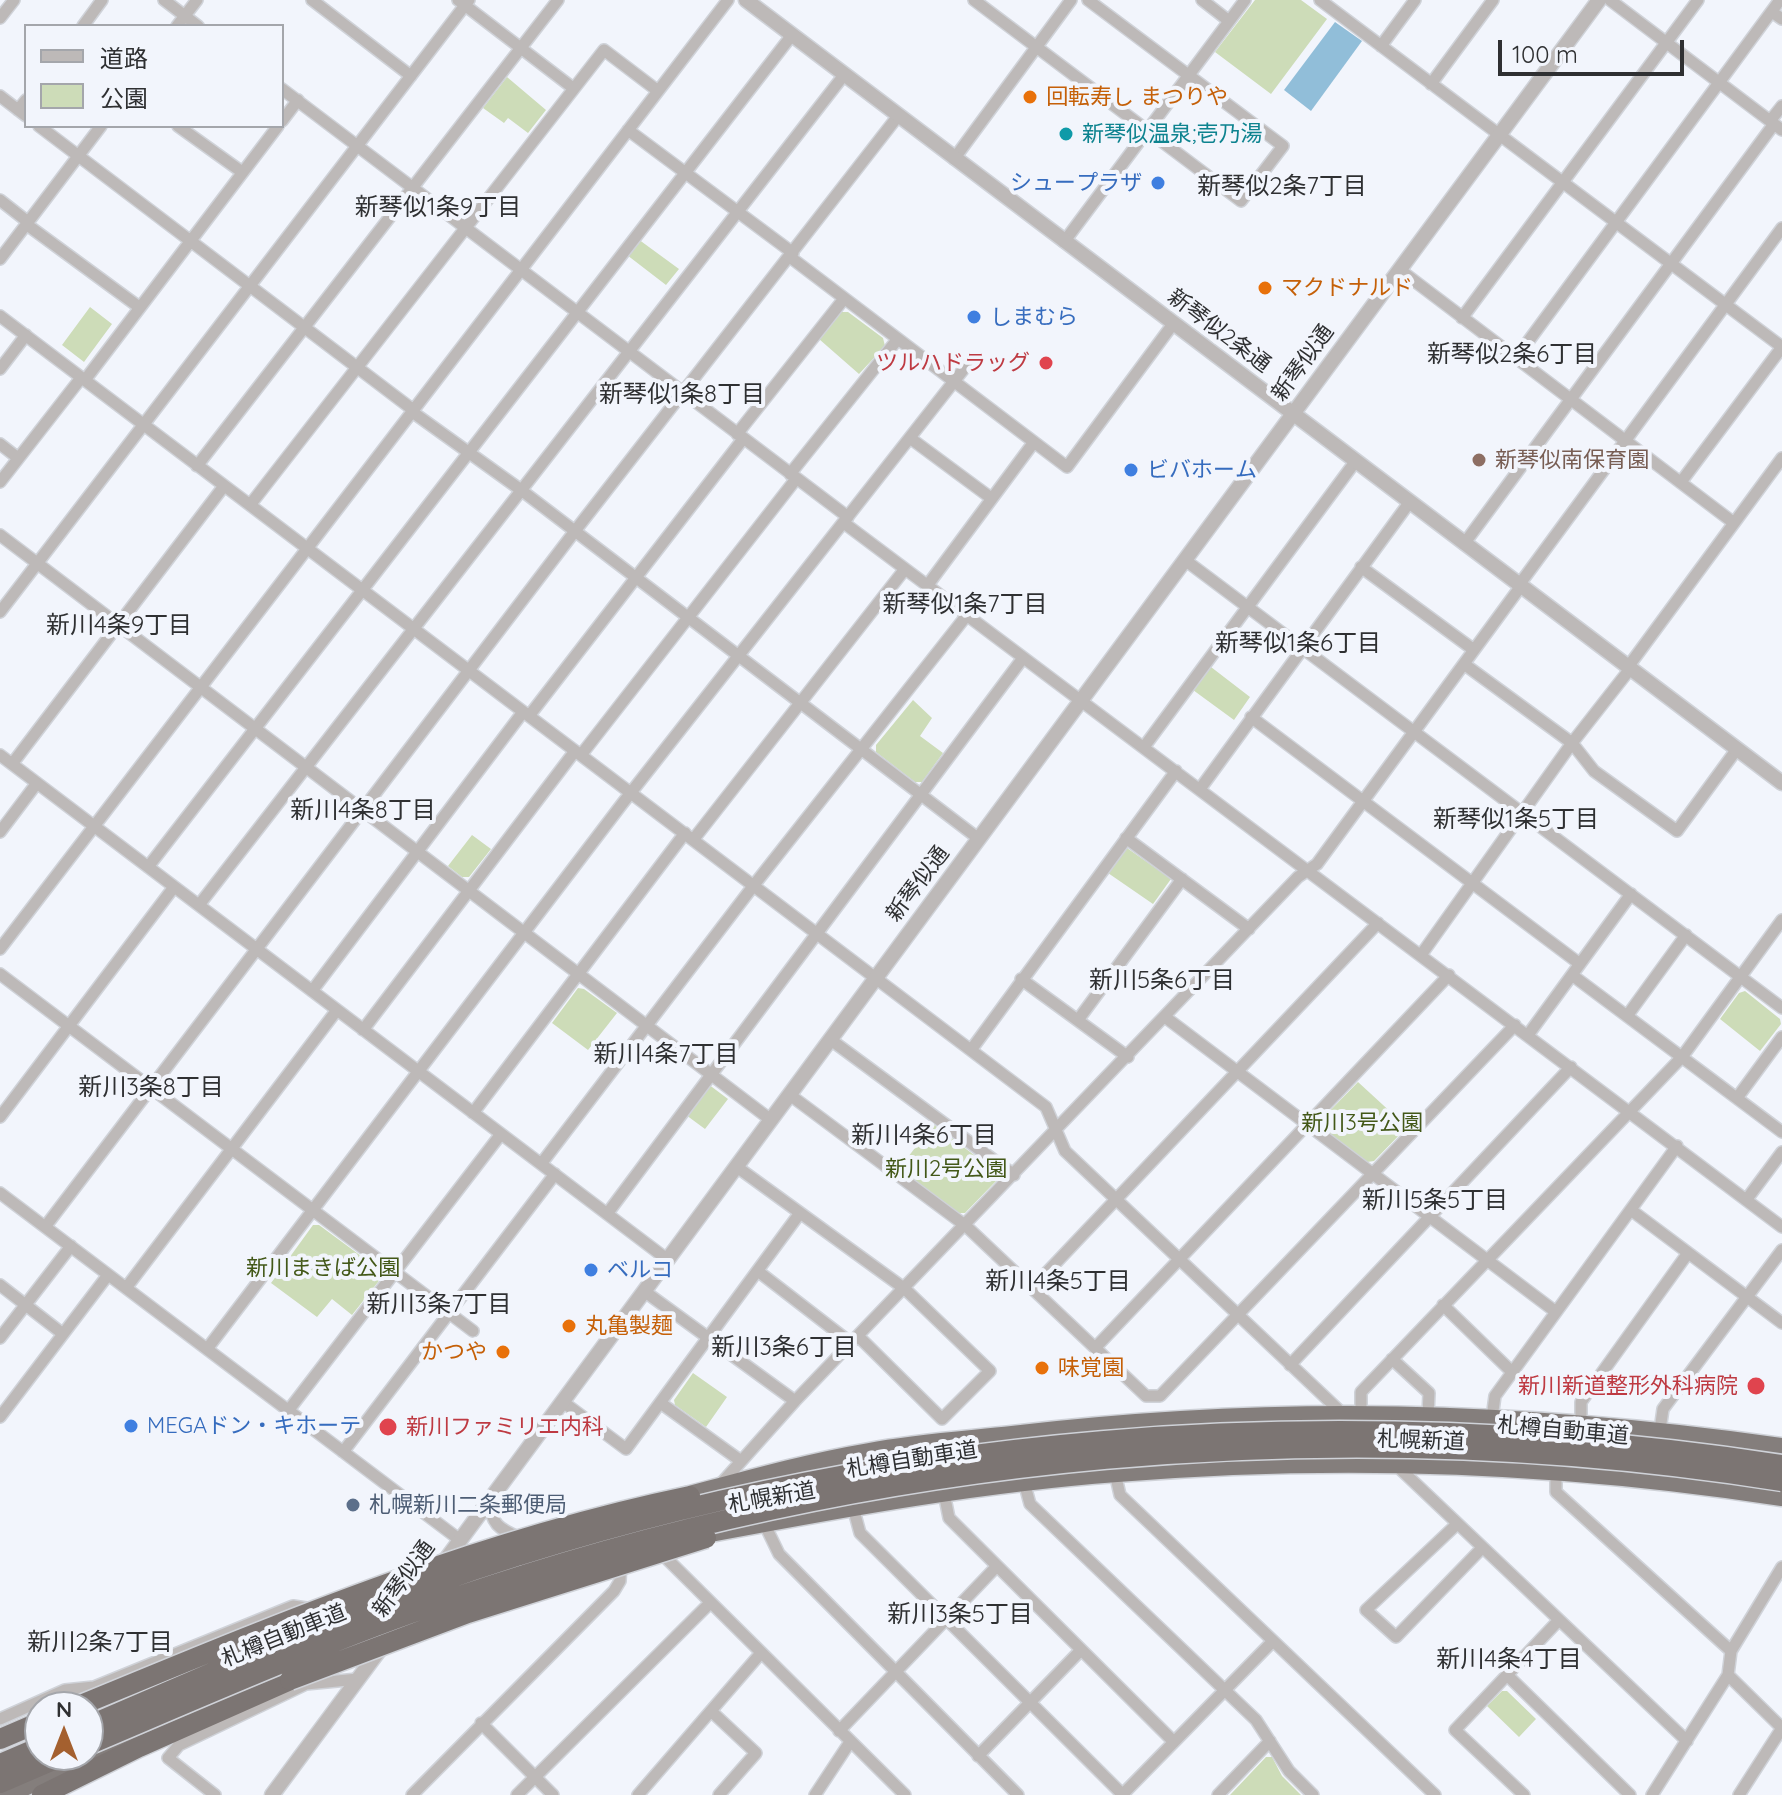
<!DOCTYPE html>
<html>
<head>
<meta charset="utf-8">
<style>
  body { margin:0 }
  #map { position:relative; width:1782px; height:1795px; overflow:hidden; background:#f2f5fc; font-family:Quicksand,"Noto Sans JP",sans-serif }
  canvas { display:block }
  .legend { position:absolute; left:24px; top:24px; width:260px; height:104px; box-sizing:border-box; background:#f2f5fc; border:2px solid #a4a6ab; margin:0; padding:10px 14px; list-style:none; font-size:24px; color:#2f3032 }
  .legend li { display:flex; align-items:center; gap:16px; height:40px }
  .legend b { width:40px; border:2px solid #a4a6ab }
  .north { position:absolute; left:24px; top:1691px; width:80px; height:80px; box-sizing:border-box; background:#f2f5fc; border:2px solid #a4a6ab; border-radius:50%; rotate:0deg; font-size:22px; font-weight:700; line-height:32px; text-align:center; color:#2f3032 }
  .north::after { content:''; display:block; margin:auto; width:28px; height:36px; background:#a4602f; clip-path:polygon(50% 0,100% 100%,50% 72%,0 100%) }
  .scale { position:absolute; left:1498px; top:40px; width:186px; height:36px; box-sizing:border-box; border:4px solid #2f3032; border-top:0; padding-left:10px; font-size:24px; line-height:28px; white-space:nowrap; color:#2f3032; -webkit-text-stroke:6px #f2f5fc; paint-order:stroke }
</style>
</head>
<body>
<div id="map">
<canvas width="1782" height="1795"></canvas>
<ul class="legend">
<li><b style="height:10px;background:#bdb9b8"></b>道路</li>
<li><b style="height:22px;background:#cddcb8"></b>公園</li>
</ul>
<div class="north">N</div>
<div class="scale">100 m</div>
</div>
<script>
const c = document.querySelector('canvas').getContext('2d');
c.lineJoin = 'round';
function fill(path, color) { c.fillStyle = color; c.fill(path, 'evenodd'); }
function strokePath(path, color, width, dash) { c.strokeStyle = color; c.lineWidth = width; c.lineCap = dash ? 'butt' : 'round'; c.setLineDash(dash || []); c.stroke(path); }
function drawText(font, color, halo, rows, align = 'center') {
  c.font = font + ' Quicksand,"Noto Sans JP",sans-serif'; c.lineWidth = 8; c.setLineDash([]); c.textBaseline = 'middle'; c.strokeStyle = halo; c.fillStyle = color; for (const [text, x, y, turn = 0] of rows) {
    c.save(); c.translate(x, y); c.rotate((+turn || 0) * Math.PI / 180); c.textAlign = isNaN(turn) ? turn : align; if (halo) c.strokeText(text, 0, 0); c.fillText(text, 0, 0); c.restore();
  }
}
const green = new Path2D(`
  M 1255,0 L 1301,0 L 1327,19 L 1271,94 L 1215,52 Z
  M 507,77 L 546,110 L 528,133 L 508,118 L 504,123 L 483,108 Z
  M 638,239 L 679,269 L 666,285 L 627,255 Z
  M 90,307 L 112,324 L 84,362 L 62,345 Z
  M 840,312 L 848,312 L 883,338 L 885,346 L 859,374 L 819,339 Z
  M 1211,667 L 1250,697 L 1234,720 L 1193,690 Z
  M 913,700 L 932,718 L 920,736 L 943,753 L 922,782 L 915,782 L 876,752 L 876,745 Z
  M 472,835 L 491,849 L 469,877 L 462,877 L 448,866 Z
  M 1127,848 L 1171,879 L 1153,904 L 1108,873 Z
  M 578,988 L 584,989 L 617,1013 L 588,1050 L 552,1023 Z
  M 1745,991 L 1780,1019 L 1781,1024 L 1760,1051 L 1720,1019 L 1739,993 Z
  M 1358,1082 L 1407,1127 L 1374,1161 L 1367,1162 L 1319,1126 L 1320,1121 Z
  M 708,1084 L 728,1099 L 705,1129 L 686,1115 Z
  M 933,1124 L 998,1173 L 998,1179 L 965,1213 L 957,1213 L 899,1169 Z
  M 313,1225 L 319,1225 L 380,1270 L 382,1277 L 352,1315 L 332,1299 L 317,1317 L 271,1283 Z
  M 693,1373 L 727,1397 L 706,1427 L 675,1405 L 674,1400 Z
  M 1502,1691 L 1507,1691 L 1536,1719 L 1519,1737 L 1487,1706 Z
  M 1266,1757 L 1272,1757 L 1282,1776 L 1301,1795 L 1230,1795 Z`);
const water = new Path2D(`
  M 1335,22 L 1362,41 L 1311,111 L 1284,90 Z`);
const minor = new Path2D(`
  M 164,0 L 198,26
  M 312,0 L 411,76
  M 458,0 L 573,88
  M 974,0 L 1241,201 L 1283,146 L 1088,0
  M 1202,0 L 1229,21
  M 1320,0 L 1782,347
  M 1610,0 L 1782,130
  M 1772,12 L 1782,19
  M 0,18 L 14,0
  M 83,26 L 102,0
  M 177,26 L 197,0
  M 1381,46 L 1415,0
  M 1431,84 L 1493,0
  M 282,89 L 848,517
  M 0,96 L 26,116
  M 18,110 L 26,100
  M 282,121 L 298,100
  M 1770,121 L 1782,106
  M 39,126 L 412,409
  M 178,126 L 242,172
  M 628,130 L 793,253
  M 954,159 L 1071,0
  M 0,200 L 28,222
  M 26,224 L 139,307
  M 1064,242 L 1245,0
  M 790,257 L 1067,467 L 1173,324
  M 0,259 L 101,126
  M 1400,270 L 1734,523
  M 0,316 L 1046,1107 L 1065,1151 L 1344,1415
  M 1462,318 L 1698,0
  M 1516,358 L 1780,0
  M 0,369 L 26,335
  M 85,380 L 278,126
  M 411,411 L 521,490 L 979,839
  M 737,434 L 843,300
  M 910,438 L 991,498
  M 0,444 L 18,458
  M 197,466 L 558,0
  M 790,474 L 897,340
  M 0,482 L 81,378
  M 1681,482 L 1782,347
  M 250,505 L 604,50 L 658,91
  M 844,523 L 1782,1227
  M 0,535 L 771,1120
  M 1464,544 L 1774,124
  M 1185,560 L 1782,1008
  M 1361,567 L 1474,650
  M 1519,585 L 1782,228
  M 927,586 L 1034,442
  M 0,612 L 469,0
  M 1464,664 L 1572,743 L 1594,771 L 1677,831 L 1737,749
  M 1628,667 L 1782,458
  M 529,716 L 743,439
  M 1251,717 L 1580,964
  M 1144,747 L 1355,462
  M 0,755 L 668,1260
  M 581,755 L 796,479
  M 12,764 L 224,486
  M 1200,789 L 1409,503
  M 0,832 L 37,783
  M 1126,838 L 1249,929
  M 693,840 L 905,569
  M 148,867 L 792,35
  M 199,905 L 844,75
  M 0,949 L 728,0
  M 1421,955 L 1572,743 L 1630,669
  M 0,974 L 473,1331
  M 1572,975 L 1782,1132
  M 1021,979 L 1128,1057
  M 312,991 L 523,712
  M 1627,1016 L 1686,935
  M 1165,1017 L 1556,1312
  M 1078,1020 L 1182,879
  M 363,1030 L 575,751
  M 1528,1035 L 1631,894
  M 831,1040 L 1014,1175
  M 971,1050 L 1176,771
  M 790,1095 L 966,1226 L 1146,1396 L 1160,1396 L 1515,1025
  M 1737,1098 L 1782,1037
  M 473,1113 L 685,833
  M 0,1117 L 174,887
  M 541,1164 L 754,885 L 967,615
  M 737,1167 L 905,1289 L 990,1371 L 942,1419 L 858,1336
  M 0,1193 L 460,1540
  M 1747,1199 L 1782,1152
  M 1631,1210 L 1782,1323
  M 607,1214 L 1023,658
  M 45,1227 L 575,531 L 898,116
  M 759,1272 L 851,1343
  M 0,1285 L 63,1334
  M 1033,1287 L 1378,923
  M 126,1288 L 337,1010
  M 644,1291 L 795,1401
  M 1443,1305 L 1512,1372
  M 0,1338 L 71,1246
  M 1096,1347 L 1449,975
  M 207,1349 L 622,804 L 970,361
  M 1392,1359 L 1429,1393 L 1428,1415
  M 1290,1365 L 1571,1067
  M 563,1402 L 626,1449 L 800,1213
  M 662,1404 L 741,1461
  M 288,1411 L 501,1134
  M 1361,1412 L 1361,1392 L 1682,1057 L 1782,920
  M 0,1417 L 108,1275
  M 1492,1418 L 1495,1396 L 1677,1146
  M 1581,1422 L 1581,1402 L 1688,1253
  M 1660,1430 L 1663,1409 L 1782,1250
  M 343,1452 L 555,1174
  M 1397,1466 L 1687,1741
  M 1556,1471 L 1556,1492 L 1731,1651
  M 1115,1473 L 1120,1495 L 1435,1795
  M 1024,1482 L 1030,1504 L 1256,1720 L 1289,1771 L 1313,1795
  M 719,1486 L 795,1401 L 1298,877 L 1317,864 L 1521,586
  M 944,1493 L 949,1518 L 1174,1742
  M 490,1499 C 490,1524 499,1529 520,1538
  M 853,1507 L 860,1533 L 1123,1795
  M 764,1523 L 779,1554 L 1018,1795
  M 1456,1525 L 1366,1610 L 1396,1637 L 1482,1548
  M 658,1550 L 905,1795
  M 1507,1675 L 1630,1795
  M 1728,1675 L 1731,1651 L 1782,1567
  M 711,1711 L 756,1753 L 719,1795
  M 0,1719 L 65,1690 L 94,1687 L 293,1606 L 313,1609
  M 481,1723 L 553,1795
  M 839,1731 L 997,1566
  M 978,1756 L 1081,1650
  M 215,1795 L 168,1758 L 179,1745 L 306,1684 L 358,1679
  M 412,1795 L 614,1591 L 620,1581 L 621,1561
  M 517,1795 L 710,1603
  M 638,1795 L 761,1653
  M 815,1795 L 850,1742
  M 1122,1795 L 1273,1641
  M 1218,1795 L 1270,1741
  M 1524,1795 L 1455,1730 L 1559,1620
  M 1652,1795 L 1728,1675 L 1782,1728
  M 1739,1795 L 1782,1728`);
const tertiary = new Path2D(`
  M 746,0 L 1782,783
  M 441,1566 L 1599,0
  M 272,1795 L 384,1644`);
const trunk = new Path2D(`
  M 675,1499 C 739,1482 804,1463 869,1452 C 916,1443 965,1440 1012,1435 C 1276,1404 1520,1410 1782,1447
  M 716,1532 C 849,1507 982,1483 1117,1473 C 1340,1455 1562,1463 1782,1497
  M 6,1795 L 179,1719`);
const motorway = new Path2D(`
  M 0,1739 L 40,1722
  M 0,1764 L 40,1747
  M 0,1783 L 65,1755
  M 42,1795 L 139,1747 L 290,1680`);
const motorwayBridge = new Path2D(`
  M 290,1680 L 468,1613 L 706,1538
  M 76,1707 C 277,1624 477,1540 690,1496
  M 88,1726 C 203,1677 318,1625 436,1583 C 870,1431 1328,1396 1782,1465
  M 88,1745 C 206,1695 323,1643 445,1601 C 872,1453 1335,1410 1782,1481`);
const markers = [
  [1030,97,8,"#e8710a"],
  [1066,134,8,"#0f9aa8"],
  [1158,183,8,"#3f7fe0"],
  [1265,288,8,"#e8710a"],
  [974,317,8,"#3f7fe0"],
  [1046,363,8,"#e0444e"],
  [1479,460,8,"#8d6e63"],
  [1131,470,8,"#3f7fe0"],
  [591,1270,8,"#3f7fe0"],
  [569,1326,8,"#e8710a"],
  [503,1352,8,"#e8710a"],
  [1042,1368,8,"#e8710a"],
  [1756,1386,10,"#e0444e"],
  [131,1426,8,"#3f7fe0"],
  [388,1427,10,"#e0444e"],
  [353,1505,8,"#5c6f8a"]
];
const foodNames = [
  ["回転寿し まつりや",1046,97],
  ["マクドナルド",1281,288],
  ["丸亀製麺",585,1326],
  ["かつや",487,1352,"right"],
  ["味覚園",1058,1368]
];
const cultureNames = [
  ["新琴似温泉;壱乃湯",1082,134]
];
const shopNames = [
  ["シュープラザ",1142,183,"right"],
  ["しまむら",990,317],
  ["ビバホーム",1147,470],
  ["ベルコ",607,1270],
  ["MEGAドン・キホーテ",147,1426]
];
const streetNames = [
  ["新琴似2条通",1219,331,37],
  ["新琴似通",1303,363,-54],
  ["新琴似通",918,884,-53],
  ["札樽自動車道",1563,1431,5],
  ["札幌新道",1421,1441,2],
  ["札樽自動車道",912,1460,-9],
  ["札幌新道",772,1498,-10],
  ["新琴似通",404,1579,-54],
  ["札樽自動車道",284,1636,-22]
];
const healthNames = [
  ["ツルハドラッグ",1030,363],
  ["新川新道整形外科病院",1738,1386],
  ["新川ファミリエ内科",406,1427,"left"]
];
const educationNames = [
  ["新琴似南保育園",1495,460]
];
const parkNames = [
  ["新川3号公園",1362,1123],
  ["新川2号公園",946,1169],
  ["新川まきば公園",323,1268]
];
const serviceNames = [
  ["札幌新川二条郵便局",369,1505]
];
const neighbourhoodNames = [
  ["新琴似2条7丁目",1282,187],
  ["新琴似1条9丁目",438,208],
  ["新琴似2条6丁目",1512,355],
  ["新琴似1条8丁目",682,395],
  ["新琴似1条7丁目",965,605],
  ["新川4条9丁目",119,626],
  ["新琴似1条6丁目",1298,644],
  ["新川4条8丁目",363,811],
  ["新琴似1条5丁目",1516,820],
  ["新川5条6丁目",1162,981],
  ["新川4条7丁目",666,1055],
  ["新川3条8丁目",151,1088],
  ["新川4条6丁目",924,1136],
  ["新川5条5丁目",1435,1201],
  ["新川4条5丁目",1058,1282],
  ["新川3条7丁目",439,1305],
  ["新川3条6丁目",784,1348],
  ["新川3条5丁目",960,1615],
  ["新川2条7丁目",100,1643],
  ["新川4条4丁目",1509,1660]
];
fill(green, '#cddcb8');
fill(water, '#91bed9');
strokePath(minor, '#cfd2d8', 14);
strokePath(tertiary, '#cfd2d8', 17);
strokePath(trunk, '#cfd2d8', 21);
strokePath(motorway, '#cfd2d8', 23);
strokePath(minor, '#bdb9b8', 11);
strokePath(tertiary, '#bdb9b8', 14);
strokePath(trunk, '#847e7c', 18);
strokePath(motorway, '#7c7573', 20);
strokePath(motorwayBridge, '#cfd2d8', 23, []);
strokePath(motorwayBridge, '#7c7573', 20);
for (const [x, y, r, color] of markers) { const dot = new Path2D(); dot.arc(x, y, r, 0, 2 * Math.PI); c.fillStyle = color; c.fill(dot); strokePath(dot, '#f2f5fc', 3); }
drawText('22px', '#c56008', '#f2f5fc', foodNames, 'left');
drawText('22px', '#0d838f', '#f2f5fc', cultureNames, 'left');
drawText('22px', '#366cbe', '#f2f5fc', shopNames, 'left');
drawText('22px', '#2f3032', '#f2f5fc', streetNames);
drawText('22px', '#be3a42', '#f2f5fc', healthNames, 'right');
drawText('22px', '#785e54', '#f2f5fc', educationNames, 'left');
drawText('22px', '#435818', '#f2f5fc', parkNames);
drawText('22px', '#4e5e75', '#f2f5fc', serviceNames, 'left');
drawText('24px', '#2f3032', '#f2f5fc', neighbourhoodNames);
</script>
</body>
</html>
